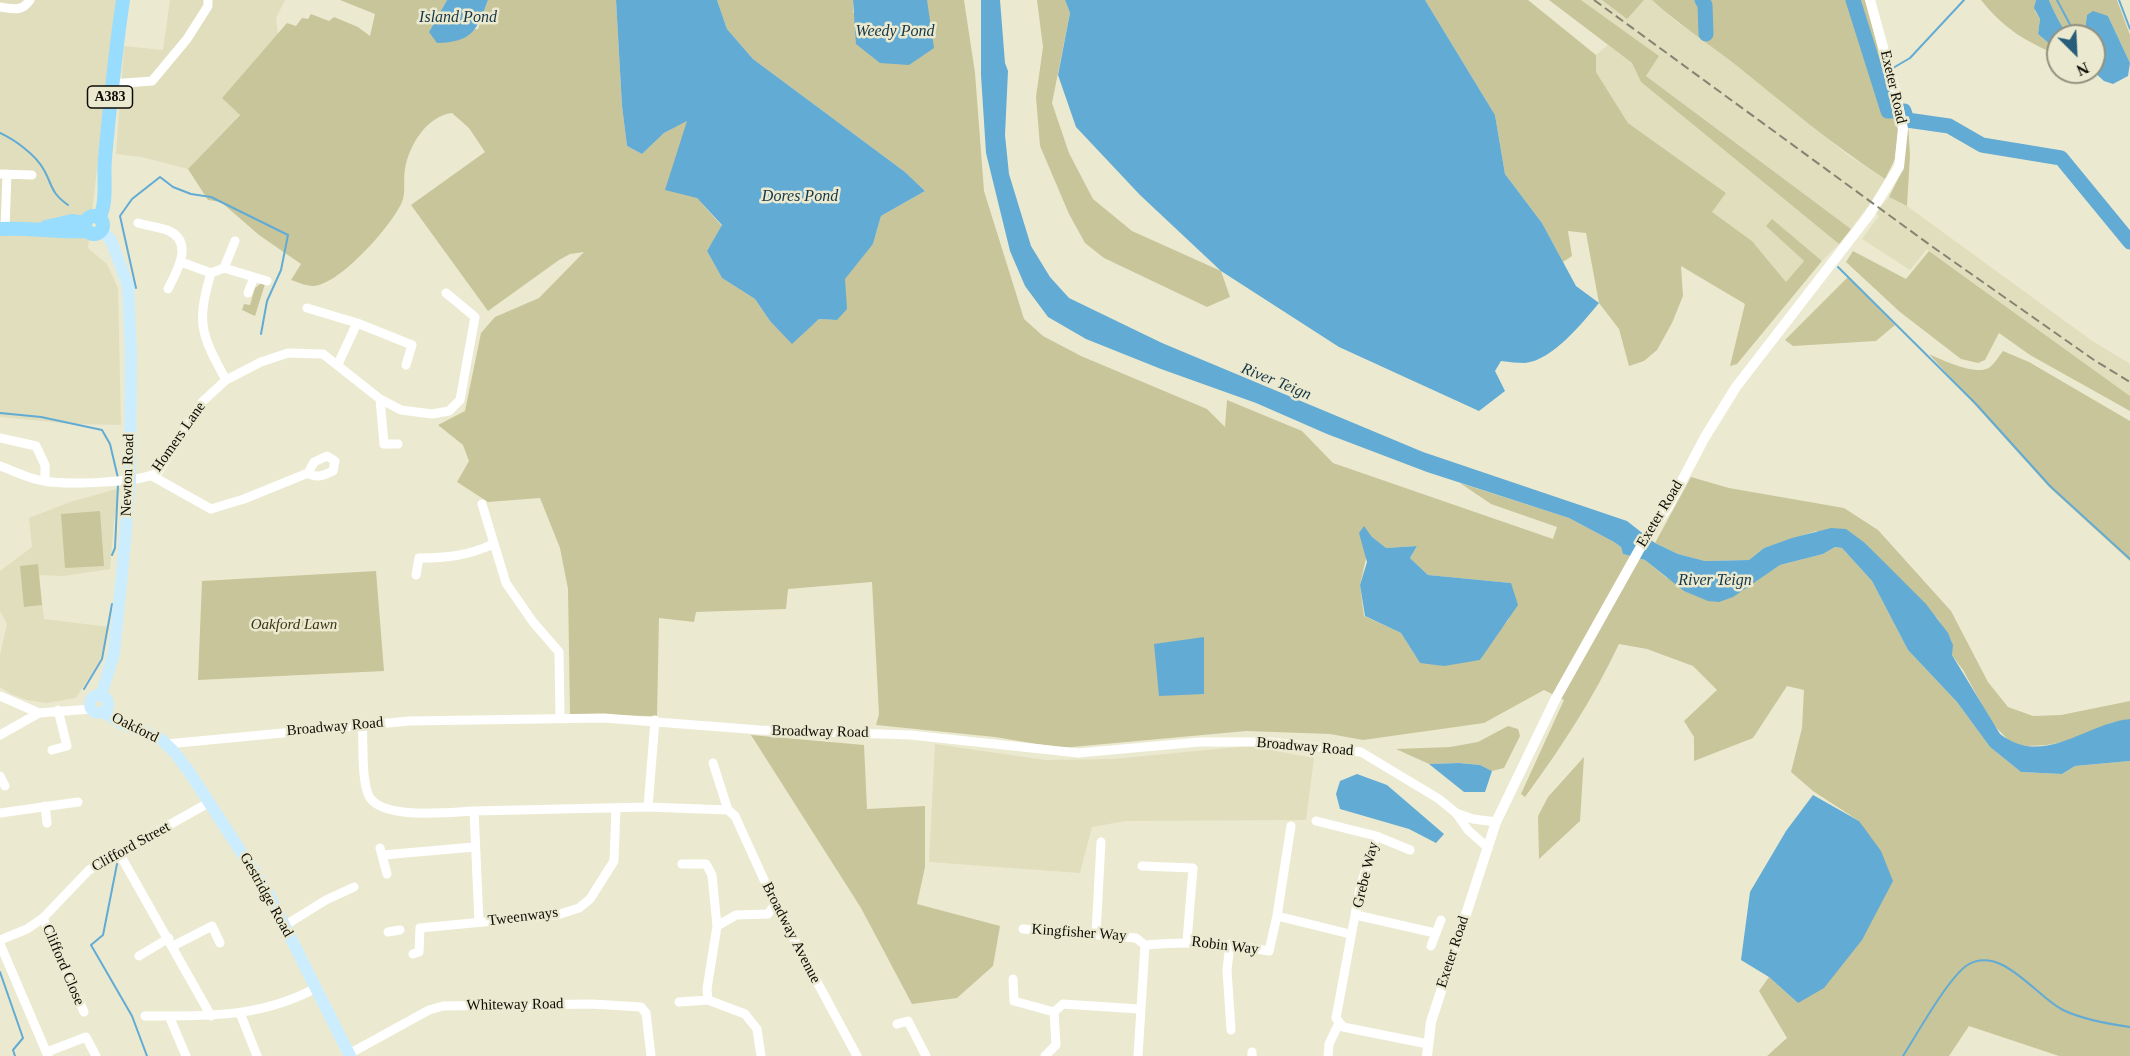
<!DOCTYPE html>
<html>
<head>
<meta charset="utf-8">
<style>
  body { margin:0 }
  #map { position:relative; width:2130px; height:1056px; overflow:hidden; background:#ebead0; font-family:Georgia,serif }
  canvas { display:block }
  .north { position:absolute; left:2046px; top:24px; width:60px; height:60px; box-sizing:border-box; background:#ebead0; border:2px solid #92917f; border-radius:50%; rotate:156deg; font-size:16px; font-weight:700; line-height:24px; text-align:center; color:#0d0c05 }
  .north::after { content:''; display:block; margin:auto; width:21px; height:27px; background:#285d79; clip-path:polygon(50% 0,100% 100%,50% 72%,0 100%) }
</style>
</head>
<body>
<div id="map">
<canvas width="2130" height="1056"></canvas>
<div class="north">N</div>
</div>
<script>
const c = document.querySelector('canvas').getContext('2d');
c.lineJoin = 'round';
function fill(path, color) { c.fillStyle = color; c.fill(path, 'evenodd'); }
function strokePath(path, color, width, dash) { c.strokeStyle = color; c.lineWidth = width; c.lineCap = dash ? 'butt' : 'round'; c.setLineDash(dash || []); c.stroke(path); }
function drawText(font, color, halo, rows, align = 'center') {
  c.font = font + ' Georgia,serif'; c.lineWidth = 5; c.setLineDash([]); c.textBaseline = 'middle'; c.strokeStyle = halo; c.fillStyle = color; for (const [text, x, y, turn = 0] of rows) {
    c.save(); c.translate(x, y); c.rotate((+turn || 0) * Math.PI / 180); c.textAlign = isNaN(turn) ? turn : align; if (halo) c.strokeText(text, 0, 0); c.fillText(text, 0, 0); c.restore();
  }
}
const built = new Path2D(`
  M 0,0 L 116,0 L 88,248 L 107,264 L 118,288 L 121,425 L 72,424 L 0,417 Z
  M 170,0 L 285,0 L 276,18 L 278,34 L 222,98 L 240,114 L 188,169 L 142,157 L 116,154 L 124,46 L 163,50 Z
  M 1581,0 L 1602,0 L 1627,18 L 1644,0 L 1652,0 L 1678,23 L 1707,42 L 1848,155 L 1885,179 L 1873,200 L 1881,206 L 1889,197 L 1907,206 L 2091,340 L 2130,364 L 2130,396 L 1927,249 L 1910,270 L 1862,239 L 1879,216 L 1867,207 L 1851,229 L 1646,76 L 1659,56 Z
  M 1608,45 L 1632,63 L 1641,82 L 1839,244 L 1822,261 L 1772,220 L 1767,226 L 1804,261 L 1786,282 L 1752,241 L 1711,212 L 1726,193 L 1628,123 L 1596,72 L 1596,55 Z
  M 120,488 L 114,521 L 110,569 L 64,576 L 39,575 L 44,619 L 109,627 L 100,660 L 76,698 L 46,703 L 27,700 L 11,694 L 0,687 L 0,655 L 7,624 L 0,611 L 0,571 L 32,547 L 29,518 L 70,502 Z
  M 935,744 L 1045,760 L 1113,759 L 1248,746 L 1314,758 L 1306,820 L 1125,821 L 1092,827 L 1080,873 L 929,862 Z`);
const green = new Path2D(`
  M 340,0 L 447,0 L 429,32 L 478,29 L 488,0 L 616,0 L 622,106 L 627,146 L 642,154 L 664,133 L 688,120 L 680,149 L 697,198 L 722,226 L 707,251 L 722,278 L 755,299 L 770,321 L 792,343 L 819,319 L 837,320 L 844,279 L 873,244 L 881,216 L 925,191 L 905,172 L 753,59 L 727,29 L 717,0 L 853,0 L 853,13 L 927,0 L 964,0 L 975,73 L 984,191 L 1024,319 L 1043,336 L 1081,356 L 1207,409 L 1225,427 L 1227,400 L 1302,431 L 1333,463 L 1553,539 L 1557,527 L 1491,504 L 1460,483 L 1569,518 L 1614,542 L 1621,547 L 1623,554 L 1645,560 L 1667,578 L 1744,588 L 1780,565 L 1823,554 L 1835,547 L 1842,548 L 1872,581 L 1908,650 L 1957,702 L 1990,747 L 2021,772 L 2062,774 L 2075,766 L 2130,761 L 2130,1056 L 2059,1056 L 1969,1026 L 1949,1056 L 1767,1056 L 1787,1038 L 1759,991 L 1769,977 L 1798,1003 L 1859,821 L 1813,791 L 1791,772 L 1802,728 L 1804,690 L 1787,686 L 1753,738 L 1694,761 L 1694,737 L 1684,721 L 1717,690 L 1693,666 L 1647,649 L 1619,644 C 1593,699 1561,748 1525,797 L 1521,794 L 1564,700 L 1544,690 L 1484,723 L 1363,740 L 1330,734 L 1246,731 L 1061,748 L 995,737 L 876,725 L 879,714 L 872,582 L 788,589 L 786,609 L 696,612 L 694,622 L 659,618 L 657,716 L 570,715 L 568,589 L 560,548 L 540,498 L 488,502 L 457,482 L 469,461 L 463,445 L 438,425 L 465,411 L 481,333 L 495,317 L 539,298 L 584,252 L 570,254 L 559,260 L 488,311 L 411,205 L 485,152 L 469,128 L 452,113 C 427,116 409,145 405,169 C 403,179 406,193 402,202 C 392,225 340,285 313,286 C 306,286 297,282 291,280 L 301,264 L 259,235 L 221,202 L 208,200 L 188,169 L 240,115 L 222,98 L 287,23 L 296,26 L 302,18 L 308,19 L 311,14 L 329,21 L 334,17 L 358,27 L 370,36 L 375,14 ZM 1371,536 L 1386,548 L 1417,546 L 1410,558 L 1428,575 L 1511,583 L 1509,619 L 1496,634 L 1480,660 L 1420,663 L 1401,633 L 1364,616 L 1360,585 Z
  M 1037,0 L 1065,0 L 1070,13 L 1052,103 L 1069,153 L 1093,199 L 1132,231 L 1221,271 L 1230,297 L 1207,307 L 1104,258 L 1085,243 L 1069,214 L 1040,146 L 1036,97 L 1043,47 Z
  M 1425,0 L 1528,0 L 1596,55 L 1596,72 L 1628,123 L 1726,193 L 1712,212 L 1752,241 L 1786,282 L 1804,261 L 1766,226 L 1772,219 L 1822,261 L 1737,364 L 1730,366 L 1745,304 L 1681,266 L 1683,296 L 1672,323 L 1657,350 L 1644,361 L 1629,366 L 1619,329 L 1599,303 L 1586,233 L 1568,231 L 1572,256 L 1563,262 L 1542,223 L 1505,174 L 1495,115 Z
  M 1549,0 L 1581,0 L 1659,56 L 1646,76 L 1851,229 L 1839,244 L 1641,82 L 1632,63 Z
  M 1602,0 L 1644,0 L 1627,19 Z
  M 1652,0 L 1866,0 L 1898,130 L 1895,159 L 1885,179 C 1831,144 1782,102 1732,62 C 1705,41 1677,23 1652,0 Z
  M 1981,0 L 2036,0 L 2035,11 L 2040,19 L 2038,34 L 2058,51 L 2058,55 C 2026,42 2003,28 1981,0 Z
  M 2049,0 L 2117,0 L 2130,35 L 2130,63 L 2108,16 L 2087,15 L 2084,36 L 2069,36 C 2063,30 2052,8 2049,0 Z
  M 1908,122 L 1910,156 L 1907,206 L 1889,197 L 1902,171 Z
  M 1853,251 L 1906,279 L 1929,251 L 2130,396 L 2130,411 L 2030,355 L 1999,333 L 1985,360 L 1978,363 L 1961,359 L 1900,312 L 1846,262 Z
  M 1848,277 L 1895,325 L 1876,341 L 1793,346 L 1785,340 Z
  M 260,284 L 265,284 L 255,316 L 242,310 L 244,304 L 250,305 L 255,288 Z
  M 2003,351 L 2029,362 L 2130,421 L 2130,561 L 2050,488 L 1929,354 C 1942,360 1978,377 1990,367 C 1995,363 1999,356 2003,351 Z
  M 1691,477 L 1729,488 L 1844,508 L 1878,530 L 1951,611 L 1988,682 L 2008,707 L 2033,716 L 2061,715 L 2130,701 L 2130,719 L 2111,723 L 2072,740 L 2047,745 L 2027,746 L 2011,743 L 1992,723 L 1963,670 L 1952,655 L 1952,642 L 1938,619 L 1865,543 L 1816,531 L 1764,548 L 1749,560 L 1705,561 L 1678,554 L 1655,543 Z
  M 100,511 L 104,566 L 65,568 L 61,514 Z
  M 38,564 L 42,605 L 24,607 L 20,566 Z
  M 376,571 L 384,671 L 198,680 L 202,581 Z
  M 1508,726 L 1518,729 L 1520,736 L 1504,768 L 1492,771 L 1480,765 L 1459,763 L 1429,764 L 1396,749 L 1450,747 L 1478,742 Z
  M 751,735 L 864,745 L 867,809 L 925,806 L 925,867 L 917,904 L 1000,926 L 993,966 L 957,998 L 912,1004 L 861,908 Z
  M 1584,757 L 1580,821 L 1539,859 L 1538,816 L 1548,797 Z`);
const water = new Path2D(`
  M 447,0 L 488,0 C 477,31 472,42 437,43 L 429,32 Z
  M 616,0 L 717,0 L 727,29 L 753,59 L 905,172 L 925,191 L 881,216 L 873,244 L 845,279 L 847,309 L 837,320 L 819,319 L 792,344 L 770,321 L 755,299 L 722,278 L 707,251 L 722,225 L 697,198 L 665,190 L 687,121 L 664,133 L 642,154 L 627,146 L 622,106 Z
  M 853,0 L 927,0 L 934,48 L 909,65 L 880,63 L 856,44 Z
  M 981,0 L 1000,0 L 1005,63 L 1008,71 L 1005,135 L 1009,174 L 1031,246 L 1050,277 L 1069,298 L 1162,343 L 1423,452 L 1627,521 L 1655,543 L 1678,554 L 1705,561 L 1749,560 L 1764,548 L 1792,538 L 1831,528 L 1846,529 L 1865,543 L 1926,604 L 1948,633 L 1953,645 L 1952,655 L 2000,734 C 2044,768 2086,723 2130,719 L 2130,761 L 2075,766 L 2062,774 L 2021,772 L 1990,747 L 1957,702 L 1908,650 L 1872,581 L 1842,548 L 1835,547 L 1823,554 L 1780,565 L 1733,597 L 1719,602 L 1708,601 L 1684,591 L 1645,560 L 1623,554 L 1621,547 L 1614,542 L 1569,518 L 1427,472 L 1327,434 L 1256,403 L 1161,369 L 1086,339 L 1048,317 L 1025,286 L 1010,251 L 986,153 L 981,75 Z
  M 1065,0 L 1425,0 L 1495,115 L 1505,174 L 1542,223 L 1576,286 L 1599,303 C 1582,323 1553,360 1525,363 C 1518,363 1509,362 1501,361 L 1495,371 L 1505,391 L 1479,411 L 1339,347 L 1221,271 L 1140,195 L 1076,127 L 1058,75 L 1070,13 Z
  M 2036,0 L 2049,0 C 2052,8 2063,30 2069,36 L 2058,36 L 2058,51 L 2038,34 L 2040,19 L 2034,8 Z
  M 2093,11 L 2108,16 L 2130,63 L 2128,76 L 2113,84 L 2104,81 L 2094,72 L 2094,36 L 2084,36 L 2087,15 Z
  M 1364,526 L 1371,536 L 1386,548 L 1417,546 L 1410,558 L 1428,575 L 1511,583 L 1518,605 L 1480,660 L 1444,666 L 1420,663 L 1401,633 L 1365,616 L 1360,585 L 1367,562 L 1359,533 Z
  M 1204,637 L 1204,694 L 1159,696 L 1154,644 Z
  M 1459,763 L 1480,765 L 1492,771 L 1485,792 L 1464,792 L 1429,764 Z
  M 1357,774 L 1387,785 L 1444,834 L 1436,843 L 1409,829 L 1340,809 L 1336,794 L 1340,781 Z
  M 1813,795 L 1859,821 L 1881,851 L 1893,881 L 1862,940 L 1824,988 L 1798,1003 L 1769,977 L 1741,960 L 1750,892 L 1786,831 Z`);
const stream = new Path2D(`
  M 2057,0 L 2075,34
  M 2119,0 L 2130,29
  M 1893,68 L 1910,58 L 1964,0
  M 1875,75 L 1883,71
  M 0,133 C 15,140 36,155 44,170 C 53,186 50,192 68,205
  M 1838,267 L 1976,404 L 2050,486 L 2130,559
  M 136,288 L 120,216 L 132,199 L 160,177 L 173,187 L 191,194 L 211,197 L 288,235 L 281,270 L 267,301 L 261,334
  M 0,413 L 41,417 L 102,430 L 110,444 L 118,478
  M 112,555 L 115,548 L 118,484
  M 84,689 L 102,659 L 112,604
  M 117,864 L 104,930 L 103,935 L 91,945 L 132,1016 L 147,1056
  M 0,972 L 23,1038 L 13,1050 L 15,1056
  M 1903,1056 C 1917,1034 1947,980 1966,966 C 2001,943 2035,996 2063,1010 C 2084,1020 2108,1024 2130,1027`);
const river = new Path2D(`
  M 1702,0 L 1705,5 L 1706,34
  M 1853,0 L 1888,111 L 1904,111 L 1907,120 L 1949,126 L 1982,145 L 2061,158 L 2130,242`);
const minor = new Path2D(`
  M 0,7 C 13,9 22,12 30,0
  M 111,84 L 152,81 L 187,39 L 208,6 L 208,0
  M 0,174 L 32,175
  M 138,223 C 148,226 158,227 167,230 C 195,241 177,271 168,289
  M 5,228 L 7,174
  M 181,262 L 211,273 L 224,268 L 267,281
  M 224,268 L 235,241
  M 211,273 C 196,324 201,334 226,380
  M 248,293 L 254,277
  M 307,308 L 357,323 L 412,345 L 406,365
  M 338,364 L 357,323
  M 380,399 L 384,444 L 398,444
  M 0,438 L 36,446 L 45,465 L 45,481
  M 0,466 C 14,471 29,479 44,481 C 64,485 143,483 158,472 L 203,401 L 226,380 L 261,362 L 288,353 L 323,354 L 380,399 L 401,410 L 432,414 L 449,411 L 460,400 L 475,317 L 446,293
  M 152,476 L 211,509 L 244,499 L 308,473 L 314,462 L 327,456 L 335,461 L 333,471 C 324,475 317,479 308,473
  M 482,504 L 506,583 L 533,622 L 559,652 L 560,719
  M 416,575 L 419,558 C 446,558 468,556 493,544
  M 0,696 L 39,713
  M 362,724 C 364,745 361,774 368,794 C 378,821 450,812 474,811 L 479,922
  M 0,735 L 39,713 L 91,709
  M 167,744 L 409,721 L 604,718 L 760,730 L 911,735 L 1078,753 L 1200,742 L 1270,742 L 1361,752 L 1439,799 L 1456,813 L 1468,830 L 1488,848
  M 52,750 L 67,746 L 58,710
  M 713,763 L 728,810 L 735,816 L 775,904 L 857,1056
  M 0,776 L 5,786
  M 45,806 L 47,823
  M 648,807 L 728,810
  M 474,811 L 648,807 L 655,720
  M 0,813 L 78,802
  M 1456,813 L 1473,819 L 1496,822
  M 1316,821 L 1376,836 L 1410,850
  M 1376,836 L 1360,888 L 1336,1018 L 1343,1027 L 1428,1044
  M 380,848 L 387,874
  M 119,853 L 211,1016
  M 383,855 L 474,847
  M 682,864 L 706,864 L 712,875 L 717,926 L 707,989 L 708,1000
  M 1142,866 L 1193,868 L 1187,941
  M 1356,915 L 1435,933
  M 1277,916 L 1291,826
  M 43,918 L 84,1012
  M 284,926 L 326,900 L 354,887
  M 717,926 L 736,915 L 768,914 L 775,904
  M 1023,929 L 1136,938 L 1145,945 C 1191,941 1224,943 1269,951 L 1277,916 L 1350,934
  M 388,932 L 400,930
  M 1096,933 L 1101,842
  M 0,940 L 27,929 L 43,918 L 89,870 L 210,802
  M 0,944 L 48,1056
  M 1230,944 L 1227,970 L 1231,1030
  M 173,946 L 212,926 L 220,943
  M 1431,946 L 1441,920
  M 413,954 L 419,952 L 420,928 L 557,915 L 579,908 L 590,899 L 614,861 L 616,808
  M 139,956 L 169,938
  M 1013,979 L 1014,1001 L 1054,1012
  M 679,1002 L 708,1000 L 745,1014 L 757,1029 L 761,1056
  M 240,1013 L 257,1056
  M 145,1016 C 207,1016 260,1018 316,988
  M 169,1016 L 186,1056
  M 897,1024 L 908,1021 L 926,1056
  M 47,1052 L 86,1037 L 96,1056
  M 349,1054 L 429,1010 L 443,1006 L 592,1004 L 641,1007 L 646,1013 L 651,1056
  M 1045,1056 L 1056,1045 L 1054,1012 L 1063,1004 L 1139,1009
  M 1138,1056 L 1145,945
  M 1252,1056 L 1252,1052
  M 1328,1056 L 1329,1044 L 1339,1023`);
const tertiary = new Path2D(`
  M 1427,1056 L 1431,1022 L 1496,822 L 1556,698 L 1648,534 L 1668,507 L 1705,437 L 1736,387 L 1869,215 L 1899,167 L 1903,129 L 1896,94 L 1870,0`);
const secondary = new Path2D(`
  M90 704a9 9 0 1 1 18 0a9 9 0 1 1-18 0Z
  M 101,696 L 114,653 L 122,574 L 130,482 L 131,354 L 128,286 L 111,240 L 101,230
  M 104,712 L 120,723 L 161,739 L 175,753 L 190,773 L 269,895 L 350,1056`);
const primary = new Path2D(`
  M85 225a9 9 0 1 1 18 0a9 9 0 1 1-18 0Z
  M 99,218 C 108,203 103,176 105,158 C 110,105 115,53 123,0
  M 46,227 L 72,221 L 85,223
  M 0,229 C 29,227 58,233 87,231`);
const rail = new Path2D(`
  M 1594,0 L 1930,245 L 2094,360 L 2130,382`);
const shields = [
  [110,97,45]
];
const shieldNames = [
  ["A383",110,97]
];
const streetNames = [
  ["Exeter Road",1893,87,77],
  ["Homers Lane",179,437,-55],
  ["Newton Road",128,475,-88],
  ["Exeter Road",1660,514,-59],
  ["Broadway Road",335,727,-5],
  ["Oakford",135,728,26],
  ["Broadway Road",820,732,1],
  ["Broadway Road",1305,747,5],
  ["Clifford Street",131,847,-29],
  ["Grebe Way",1366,875,-76],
  ["Gestridge Road",266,895,61],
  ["Tweenways",523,917,-7],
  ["Broadway Avenue",791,933,63],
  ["Kingfisher Way",1079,933,4],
  ["Robin Way",1225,946,7],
  ["Exeter Road",1453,952,-72],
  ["Clifford Close",63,965,67],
  ["Whiteway Road",515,1005,-1]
];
const parkNames = [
  ["Oakford Lawn",294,625]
];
const waterNames = [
  ["Island Pond",458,18],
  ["Weedy Pond",895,32],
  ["Dores Pond",800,197],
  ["River Teign",1276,382,22],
  ["River Teign",1715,581]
];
fill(built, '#e0debc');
fill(green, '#c8c59a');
fill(water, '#62abd4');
strokePath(stream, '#62abd4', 2);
strokePath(river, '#62abd4', 15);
strokePath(minor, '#fff', 9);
strokePath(tertiary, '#fff', 10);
strokePath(secondary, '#ccedfe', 12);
strokePath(primary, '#98dcfe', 14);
strokePath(rail, '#848372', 2, [9, 4.5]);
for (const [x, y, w] of shields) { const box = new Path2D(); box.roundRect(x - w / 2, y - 11, w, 22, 4.5); c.fillStyle = '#ebead0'; c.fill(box); strokePath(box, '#0d0c05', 1.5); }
drawText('bold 14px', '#0d0c05', null, shieldNames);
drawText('15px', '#0d0c05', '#ebead0', streetNames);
drawText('italic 15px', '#383515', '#ebead0', parkNames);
drawText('italic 16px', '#153647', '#ebead0', waterNames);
</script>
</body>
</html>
